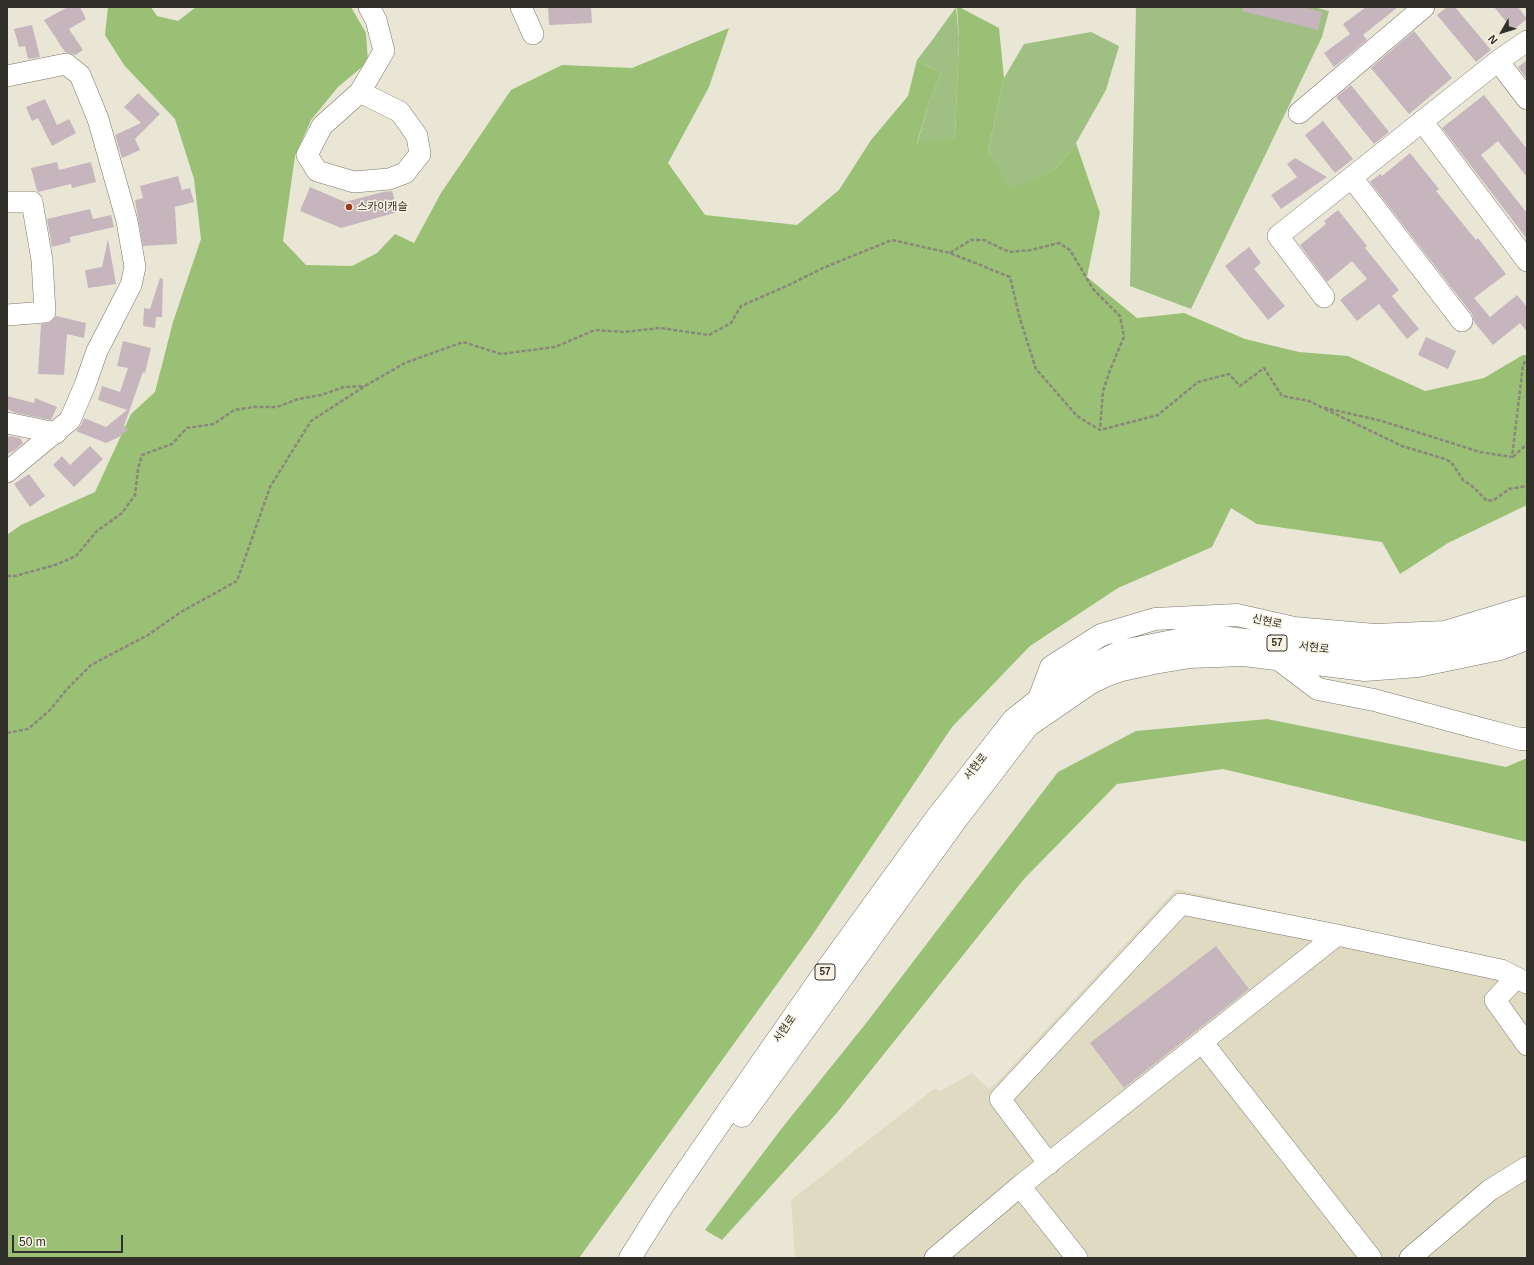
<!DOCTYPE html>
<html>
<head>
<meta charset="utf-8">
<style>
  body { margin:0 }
  #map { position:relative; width:1534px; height:1265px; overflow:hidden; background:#eae6d6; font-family:Helvetica,sans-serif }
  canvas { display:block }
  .frame { position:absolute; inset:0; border:8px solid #302f29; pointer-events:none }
  .north { position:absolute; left:1482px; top:12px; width:40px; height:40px; -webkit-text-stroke:3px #f8f3e3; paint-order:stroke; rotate:231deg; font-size:11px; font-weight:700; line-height:16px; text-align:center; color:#302f29 }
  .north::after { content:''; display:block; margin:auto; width:14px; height:18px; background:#302f29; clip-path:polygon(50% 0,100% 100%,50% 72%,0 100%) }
  .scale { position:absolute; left:12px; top:1235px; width:111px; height:18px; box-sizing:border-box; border:2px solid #302f29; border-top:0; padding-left:5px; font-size:12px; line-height:14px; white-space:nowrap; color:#302f29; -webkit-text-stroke:3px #f8f3e3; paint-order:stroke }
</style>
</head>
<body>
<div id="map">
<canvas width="1534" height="1265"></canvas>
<div class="frame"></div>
<div class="north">N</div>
<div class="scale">50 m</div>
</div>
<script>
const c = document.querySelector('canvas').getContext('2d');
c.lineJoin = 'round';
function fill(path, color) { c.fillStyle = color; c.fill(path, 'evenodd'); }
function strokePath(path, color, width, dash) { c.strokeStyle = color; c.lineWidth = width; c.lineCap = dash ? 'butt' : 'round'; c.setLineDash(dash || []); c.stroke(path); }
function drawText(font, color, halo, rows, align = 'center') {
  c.font = font + ' Helvetica,"Noto Sans KR",sans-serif'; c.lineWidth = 3; c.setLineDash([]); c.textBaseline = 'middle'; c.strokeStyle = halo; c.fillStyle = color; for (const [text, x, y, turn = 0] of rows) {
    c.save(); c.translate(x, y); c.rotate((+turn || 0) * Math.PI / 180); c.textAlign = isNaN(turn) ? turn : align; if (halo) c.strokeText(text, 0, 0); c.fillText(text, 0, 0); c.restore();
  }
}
const built = new Path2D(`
  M 1176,889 L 1503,962 L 1527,973 L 1527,1258 L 795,1258 L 791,1200 L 934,1089 L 940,1091 L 972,1073 L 989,1089 L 1000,1079 Z`);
const green = new Path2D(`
  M 956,7 L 959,39 L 955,137 L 917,144 L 929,102 L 941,73 L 917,60 L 933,39 Z
  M 1136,7 L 1314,7 L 1329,11 L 1322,37 L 1191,309 L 1130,286 Z
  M 1091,32 L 1119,46 L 1106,90 L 1076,143 L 1055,170 L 1011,190 L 988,151 L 1004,78 L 1024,44 Z`);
const forest = new Path2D(`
  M 108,7 L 151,7 L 157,16 L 178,21 L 196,7 L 351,7 L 366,33 L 368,62 L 338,87 L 311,120 L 295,156 L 283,241 L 306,265 L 352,266 L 377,253 L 395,234 L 414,243 L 441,193 L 511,90 L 562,65 L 632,68 L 729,28 L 709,87 L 668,163 L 705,215 L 797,225 L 839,190 L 871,140 L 908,96 L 917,60 L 941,73 L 929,102 L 917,143 L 955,137 L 959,39 L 957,7 L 959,7 L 999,28 L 1004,78 L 988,151 L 1011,189 L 1055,170 L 1076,143 L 1100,213 L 1087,277 L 1137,318 L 1184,313 L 1245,339 L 1299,352 L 1348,356 L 1425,391 L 1484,378 L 1523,355 L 1527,355 L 1527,505 L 1448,543 L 1400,574 L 1382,542 L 1257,524 L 1231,508 L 1212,547 L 1118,588 L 1030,646 L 952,727 L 811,937 L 579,1258 L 7,1258 L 7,535 L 21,525 L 95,492 L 131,414 L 155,392 L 173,322 L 201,239 L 194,179 L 175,119 L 124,65 L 105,35 Z
  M 1267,719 L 1506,767 L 1527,758 L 1527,842 L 1223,769 L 1117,784 L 1024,879 L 836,1114 L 722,1240 L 705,1230 L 782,1128 L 867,1022 L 1058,772 L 1136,731 Z`);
const building = new Path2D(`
  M 68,7 L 80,7 L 86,19 L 69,29 L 83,50 L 75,55 L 65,52 L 44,20 Z
  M 548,7 L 591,7 L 592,23 L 549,25 Z
  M 1243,7 L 1303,7 L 1322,12 L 1318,30 L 1242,11 Z
  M 1366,7 L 1398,7 L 1363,35 L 1367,40 L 1334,67 L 1324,53 L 1350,34 L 1343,24 Z
  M 1447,7 L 1455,7 L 1491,50 L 1476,62 L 1437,15 Z
  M 1494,7 L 1518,7 L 1527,19 L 1513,30 Z
  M 32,25 L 40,57 L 28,59 L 25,46 L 19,47 L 14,29 Z
  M 1414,31 L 1452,78 L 1409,114 L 1371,68 Z
  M 1527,60 L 1527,79 L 1518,67 Z
  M 1351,85 L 1389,132 L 1374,144 L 1336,97 Z
  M 138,93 L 160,114 L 135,139 L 140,150 L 122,158 L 115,135 L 141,123 L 124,107 Z
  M 1484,95 L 1527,149 L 1527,177 L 1498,141 L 1481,155 L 1527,213 L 1527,239 L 1442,128 Z
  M 45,99 L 57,125 L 69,119 L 76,133 L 52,146 L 38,118 L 32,121 L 26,107 Z
  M 1323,121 L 1353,159 L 1335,173 L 1305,135 Z
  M 1410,153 L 1439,189 L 1436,191 L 1476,240 L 1478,238 L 1506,274 L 1474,298 L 1490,317 L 1517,295 L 1527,307 L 1527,332 L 1520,323 L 1493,345 L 1474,322 L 1472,314 L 1370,182 L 1380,174 L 1382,176 Z
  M 1295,158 L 1327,177 L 1281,209 L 1271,195 L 1297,177 L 1287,164 Z
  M 57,162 L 59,170 L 91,162 L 96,182 L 72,188 L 71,184 L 38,192 L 37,191 L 31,168 Z
  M 178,176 L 182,190 L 190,188 L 194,202 L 175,207 L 177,244 L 143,246 L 135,200 L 143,198 L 140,186 Z
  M 310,187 L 345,202 L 383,192 L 392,191 L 398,212 L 341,228 L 300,211 Z
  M 90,209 L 93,219 L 111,215 L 114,227 L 70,237 L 71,242 L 52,247 L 47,219 Z
  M 1338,210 L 1367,246 L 1365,248 L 1399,290 L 1392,296 L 1419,329 L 1407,339 L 1379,304 L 1357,321 L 1340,300 L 1367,279 L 1352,261 L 1327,282 L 1300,245 L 1326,224 L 1324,221 Z
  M 108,239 L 116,284 L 88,288 L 85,270 L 102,267 Z
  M 1249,247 L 1261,263 L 1254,269 L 1285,306 L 1268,320 L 1225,266 Z
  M 160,278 L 163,279 L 162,317 L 156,317 L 155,328 L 143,326 L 144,308 L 150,309 Z
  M 56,316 L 86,323 L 84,338 L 67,334 L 64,375 L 38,374 L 41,324 L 51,322 Z
  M 1426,337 L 1456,351 L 1448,369 L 1418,355 Z
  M 123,341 L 151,348 L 145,373 L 143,372 L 124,426 L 128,430 L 119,437 L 106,443 L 76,431 L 81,425 L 84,418 L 106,427 L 127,410 L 98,400 L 102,386 L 120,392 L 128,368 L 117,366 Z
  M 7,396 L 34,403 L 35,398 L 57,407 L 51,420 L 16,413 L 7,409 Z
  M 10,436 L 20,438 L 23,443 L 15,450 L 7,454 L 7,438 Z
  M 90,446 L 103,459 L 74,487 L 53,465 L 62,456 L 70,465 Z
  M 29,474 L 45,496 L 30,507 L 14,484 Z
  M 1216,946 L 1249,989 L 1124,1088 L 1090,1043 Z`);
const path = new Path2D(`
  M 950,253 L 971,240 L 984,240 L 1009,252 L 1031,250 L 1059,243 L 1070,250 L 1093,289 L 1120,316 L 1124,337 L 1110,370 L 1103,391 L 1100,430
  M 1325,409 L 1402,446 L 1442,458 L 1451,462 L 1464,481 L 1471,485 L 1487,501 L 1494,500 L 1509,489 L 1527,486
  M 1513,457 L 1527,444
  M 7,576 L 15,576 L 55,565 L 76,556 L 97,531 L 122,513 L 135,495 L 138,469 L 142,455 L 172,444 L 187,428 L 214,424 L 234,410 L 254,407 L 277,407 L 298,399 L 321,395 L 344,387 L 365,386
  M 7,733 L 28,729 L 50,710 L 67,689 L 91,665 L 148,635 L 181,612 L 237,581 L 270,487 L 311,421 L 365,386 L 405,363 L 463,342 L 501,354 L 555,347 L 595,330 L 624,332 L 660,328 L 709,335 L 731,323 L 741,306 L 791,284 L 823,268 L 892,240 L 950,253 L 1010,277 L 1020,319 L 1036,369 L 1077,416 L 1100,430 L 1158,415 L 1198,382 L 1229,374 L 1240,386 L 1264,368 L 1282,396 L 1309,401 L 1321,407 L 1382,421 L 1480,452 L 1512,457 L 1523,365 L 1527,359`);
const minor = new Path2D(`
  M 521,7 L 533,34
  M 1498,61 L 1527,99
  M 7,76 L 66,64 L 80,75 L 98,119 L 127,221 L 135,267 L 131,285 L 97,351 L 85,385 L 70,420 L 7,472
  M 360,92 L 400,112 L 417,136 L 420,154 L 405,173 L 389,179 L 354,182 L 317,171 L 307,155 L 322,126 L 360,92 L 384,51 L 376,20 L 369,7
  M 1299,113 L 1424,7
  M 1422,121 L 1527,261
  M 1352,178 L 1462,321
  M 7,202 L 32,202 L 42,260 L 45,312 L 7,315
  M 1324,297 L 1278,236 L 1498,61 L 1527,41
  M 7,423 L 56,433
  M 1516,978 L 1495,1000 L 1527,1045
  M 1202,1042 L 1371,1258
  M 1049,1164 L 1000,1099 L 1181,904 L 1337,935
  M 935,1258 L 1020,1186
  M 1077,1258 L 1020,1186 L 1337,935 L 1501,970 L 1527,983
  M 1410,1258 L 1490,1190 L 1527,1167`);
const major = new Path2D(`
  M 1281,661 L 1318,689 L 1374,700 L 1482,729 L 1520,739 L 1527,739
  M 1039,699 L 1051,667 L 1101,635 L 1155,619 L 1237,615 L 1294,628 L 1375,635 L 1445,632 L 1527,607
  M 742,1116 L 956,820 L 1028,726 L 1089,684 L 1105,676 L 1122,670 L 1154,663 L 1190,657 L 1244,655 L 1365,670 L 1418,666 L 1500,649 L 1527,639
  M 630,1258 L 662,1207 L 759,1066 L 826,970 L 937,817 L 1013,720 L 1064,679 L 1122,651 L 1203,635 L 1337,651 L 1374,653 L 1416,651 L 1504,632 L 1527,622`);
const markers = [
  [349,207,4,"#a0391a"]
];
const shields = [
  [1277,643,20],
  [825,972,20]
];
const shieldNames = [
  ["57",1277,643],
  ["57",825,972]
];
const poiNames = [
  ["스카이캐슬",357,207]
];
const streetNames = [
  ["신현로",1267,622,12],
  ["서현로",1314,648,7],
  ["서현로",976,767,-52],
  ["서현로",785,1029,-55]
];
fill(built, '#e0dac3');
fill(green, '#9fc082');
fill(forest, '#99c074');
fill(building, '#c6b5bd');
strokePath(minor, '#7b7769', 22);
strokePath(major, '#7b7769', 23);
strokePath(path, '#8a877c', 2.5, [4, 2]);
strokePath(minor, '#fff', 21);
strokePath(major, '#fff', 22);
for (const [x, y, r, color] of markers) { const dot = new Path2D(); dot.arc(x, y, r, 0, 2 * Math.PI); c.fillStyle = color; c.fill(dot); strokePath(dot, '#f8f3e3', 1.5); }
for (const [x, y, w] of shields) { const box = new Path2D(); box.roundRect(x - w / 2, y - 8, w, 16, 3); c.fillStyle = '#f8f3e3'; c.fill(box); strokePath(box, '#302f29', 1); }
drawText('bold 10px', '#302f29', null, shieldNames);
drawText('11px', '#302f29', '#f8f3e3', poiNames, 'left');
drawText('11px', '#302f29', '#f8f3e3', streetNames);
</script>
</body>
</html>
